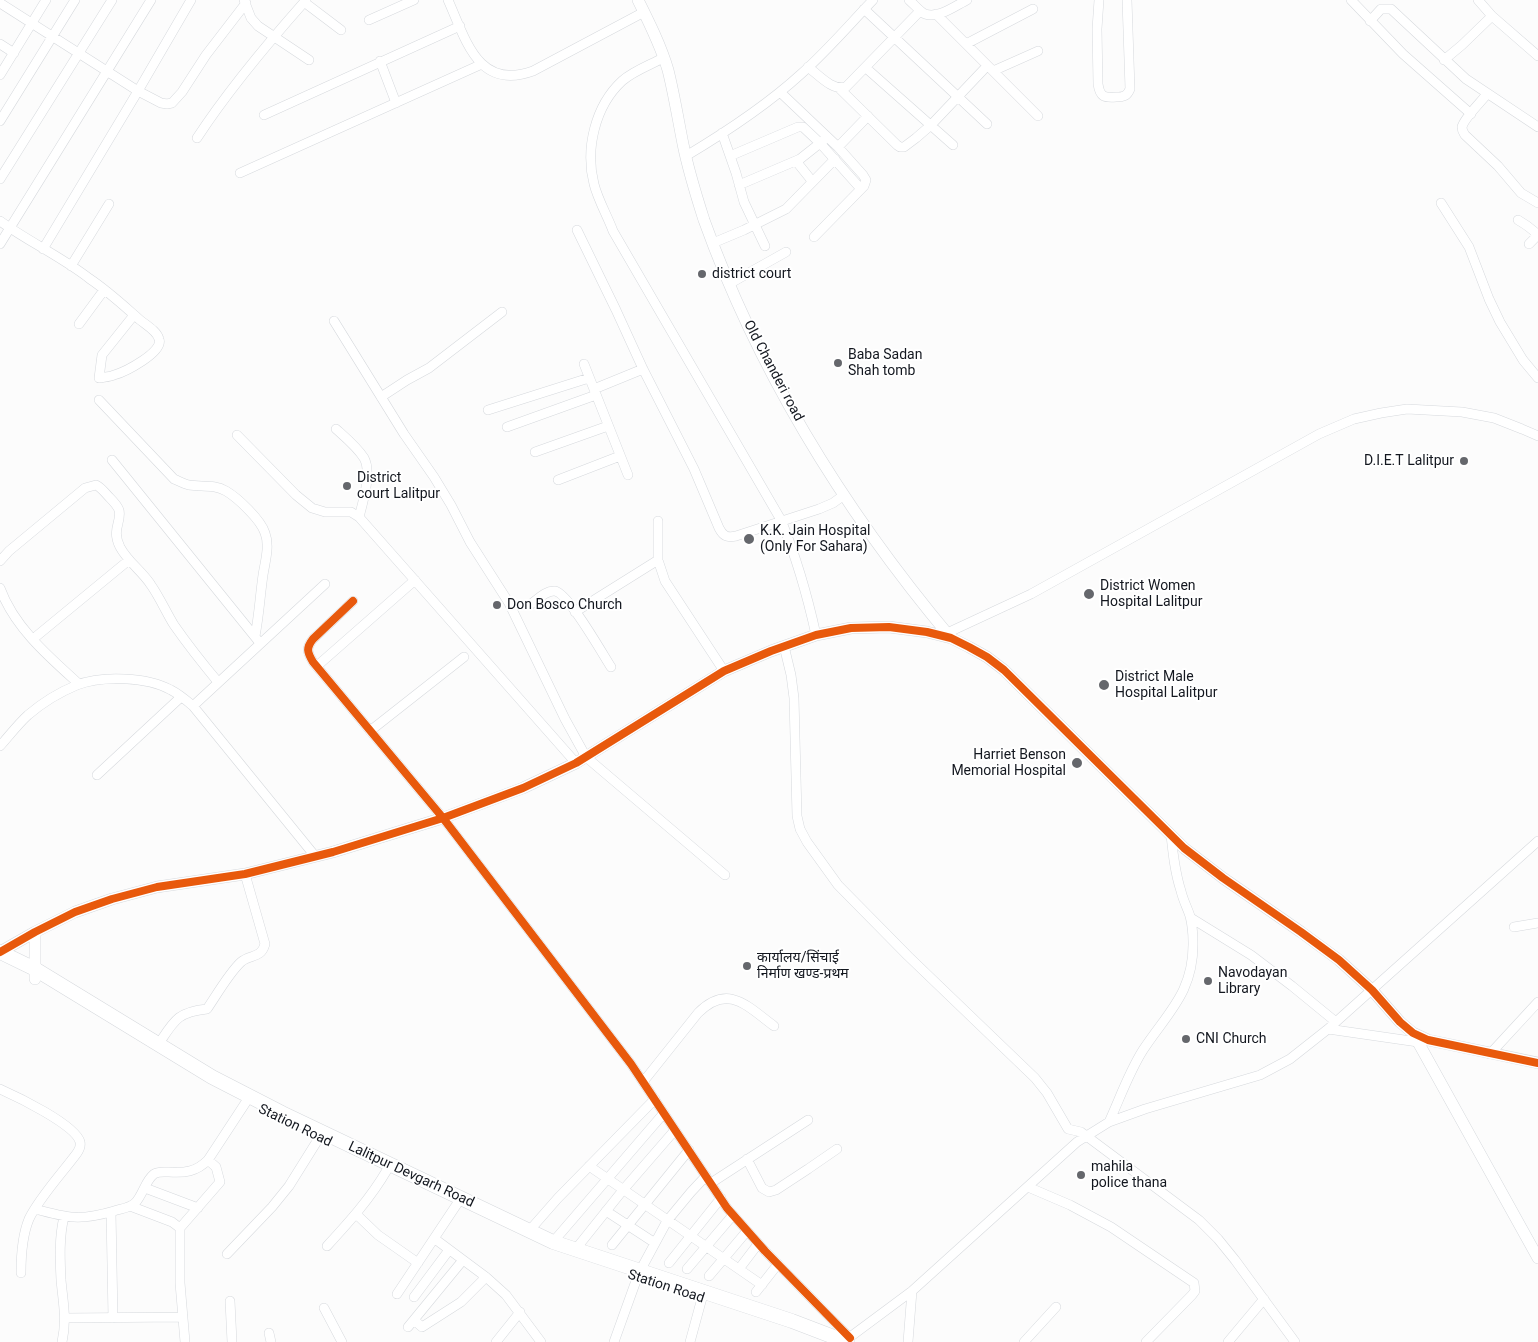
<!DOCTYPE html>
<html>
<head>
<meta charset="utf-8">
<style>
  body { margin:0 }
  canvas { display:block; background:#fcfcfc }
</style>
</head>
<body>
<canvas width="1538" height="1342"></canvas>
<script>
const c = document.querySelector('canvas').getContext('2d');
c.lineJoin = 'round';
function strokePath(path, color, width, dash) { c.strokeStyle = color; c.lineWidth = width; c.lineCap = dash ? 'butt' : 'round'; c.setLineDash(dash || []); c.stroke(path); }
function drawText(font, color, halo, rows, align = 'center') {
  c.font = font + ' Roboto,"Noto Sans Devanagari",sans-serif'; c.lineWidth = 4; c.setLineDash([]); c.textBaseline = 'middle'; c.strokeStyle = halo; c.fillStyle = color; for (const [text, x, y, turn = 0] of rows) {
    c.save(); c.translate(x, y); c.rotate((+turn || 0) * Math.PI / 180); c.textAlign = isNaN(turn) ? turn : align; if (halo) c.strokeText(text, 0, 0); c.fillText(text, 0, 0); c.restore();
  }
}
const minor = new Path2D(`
  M 244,0 L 251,18 L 258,26 L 309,60
  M 448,0 C 466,40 478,91 533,71 L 644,12
  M 909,0 C 914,4 919,11 925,14 C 938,19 955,6 967,0
  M 1099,0 L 1097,29 L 1098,84 C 1100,97 1104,98 1116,97 C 1124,97 1127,96 1130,89 L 1127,0
  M 1351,0 L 1403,54 L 1471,114
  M 1478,0 L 1492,16 L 1538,56
  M 304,2 L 341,30
  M 0,3 L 138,91 L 161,103 L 167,104 L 172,103 L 182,92 L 206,55 L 246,3
  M 864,9 L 987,124
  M 936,14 L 1038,116
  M 369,20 L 414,0
  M 1370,21 L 1381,9 L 1391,9 L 1466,79 L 1538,127
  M 0,44 L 14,53
  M 966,44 L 1033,9
  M 663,58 C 650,65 633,71 622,81 C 595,106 585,149 594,184 C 598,200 607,215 613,231 L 781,520 C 797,559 807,594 816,635
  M 1444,60 L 1462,45 L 1492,16
  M 380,61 L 396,103
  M 808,67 C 819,75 832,91 846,87 L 920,11
  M 866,68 L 953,145
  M 993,71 L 1038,51
  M 0,75 L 46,0
  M 840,89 L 897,145 L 900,147 L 904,147 L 916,138 L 931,125 L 987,66
  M 780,92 L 838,147 L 863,175 L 866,180 L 864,186 L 814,237
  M 1487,94 C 1481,102 1464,118 1462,127 C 1462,131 1463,132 1465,135 L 1498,166 L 1521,193 L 1538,203
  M 264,115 L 460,26
  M 0,121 L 75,0
  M 722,133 L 736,173 L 744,202 L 765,246
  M 197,138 C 229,89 267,44 306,0
  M 838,147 L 868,116
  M 686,156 C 726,132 766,106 801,74 C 827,51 849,25 873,0
  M 730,156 L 798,127 L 803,127 L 820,143 L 861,189
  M 796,161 L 812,181
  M 240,173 L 482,64
  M 0,179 L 112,0
  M 739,185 L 800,159 L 824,140
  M 1441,203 L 1469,247 L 1489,299 L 1500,322 L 1523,360 L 1538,378
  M 1518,220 C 1525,224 1532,229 1538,235 L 1529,244
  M 0,221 C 29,242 62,257 90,279 C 108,291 124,306 140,320 C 146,325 157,331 159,339 C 164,352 125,372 114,375 C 110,377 104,377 99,378 L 102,355 L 134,315
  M 577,230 L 616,310 L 643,369 L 694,469 L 719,528 C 723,536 727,538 736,536 L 819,509 L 833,503 L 844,495
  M 713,243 L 744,230 L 786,209 L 835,159
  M 0,244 L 151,0
  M 43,249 L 138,91 L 191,0
  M 71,266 L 109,204
  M 729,284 L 786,252
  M 334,321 L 404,434 L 434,477 L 451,505 L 470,542 L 509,603 L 565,719 L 586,757 L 725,875
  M 79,324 L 104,290
  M 584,364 L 628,475
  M 594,389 L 643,369
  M 381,397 L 407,380 L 429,368 L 502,312
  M 99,400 L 174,479 C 179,481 184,484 189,485 C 202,487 214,484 226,491 C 238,498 261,520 265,533 C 270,546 265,562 263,575 C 260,596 259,616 255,636
  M 488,410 L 589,378
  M 507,427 L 596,395
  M 336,429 C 346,438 357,447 364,458 C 372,472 363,502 359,517
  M 237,435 L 296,495 L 312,508 L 325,512 L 351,512 L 359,517 L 576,763
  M 535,452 L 608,426
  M 112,460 L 260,643
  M 558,480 L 620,456
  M 658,521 L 658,560 L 665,581 L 724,671
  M 0,561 L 9,551 L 85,488 L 96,485 C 102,488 105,493 110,498 C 113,501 117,505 119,510 C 122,522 111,529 120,547 C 128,562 142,571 151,585 C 160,598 166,612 174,625 C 188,645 203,664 218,682
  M 0,588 C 14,627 49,657 79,684
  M 353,601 L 313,639 C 306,648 307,652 313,662 L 443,818 L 631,1064 L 727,1208 L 765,1251 L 850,1338
  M 531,604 C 537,600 546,590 555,591 C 568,593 602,653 611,667
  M 575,612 L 658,560
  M 947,633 L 1031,594 L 1319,434 L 1354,419 L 1381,413 L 1407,409 L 1462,412 L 1494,418 L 1522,429 L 1538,436
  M 33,639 L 129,560
  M 784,646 L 791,675 L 794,698 L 797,816 L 800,829 L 807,842 L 838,885 L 908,956 L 1035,1078 L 1047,1093 L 1068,1129 L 1081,1132 L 1199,1220 L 1218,1239 L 1235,1260 L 1295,1342
  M 317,666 L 415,580
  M 193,706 L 325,584
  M 370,731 L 464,657
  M 0,746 C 9,736 18,724 28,715 C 42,703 60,692 77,685 C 102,675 148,677 171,690 C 179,694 186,700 193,706 L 315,856
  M 97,775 L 181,697
  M 1191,918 L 1251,955 L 1292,986 L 1336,1022
  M 1514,927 L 1538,923
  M 1328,1029 L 1418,1042
  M 158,1045 C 174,1021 177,1012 207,1009 C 216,996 229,973 241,962 C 250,954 261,959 265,944 L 245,874
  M 1490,1054 L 1538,1002
  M 643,1082 L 698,1013 C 728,983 747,1006 774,1026
  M 0,1089 C 16,1096 76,1125 80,1142 C 81,1146 79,1150 77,1153 C 63,1172 39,1198 29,1219 C 22,1236 21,1255 21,1273
  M 1109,1122 C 1120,1098 1129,1072 1143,1050 C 1168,1012 1194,992 1193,942 C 1193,934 1192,924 1190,916 C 1187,907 1183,900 1181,891 C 1175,873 1173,854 1171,835
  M 747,1159 L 762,1188 L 769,1192 L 776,1190 L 808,1169 L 837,1149
  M 589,1166 L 762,1285
  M 711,1183 L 808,1120
  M 1028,1187 L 1070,1205 L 1111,1227 L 1194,1283 L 1195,1291 L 1192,1295 L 1146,1342
  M 145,1188 L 198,1208
  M 130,1206 L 172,1222 L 180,1228 L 180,1283 L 185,1342
  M 35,1209 C 68,1218 80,1221 114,1211 C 120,1209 130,1208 135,1203 C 143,1195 145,1181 154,1174 C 159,1171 164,1172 169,1172 C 185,1173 196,1172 208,1160 L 246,1102
  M 606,1211 L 655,1243
  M 111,1212 L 113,1318
  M 356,1214 L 378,1235 L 418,1263
  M 180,1228 L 220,1182 L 216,1167 L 208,1160
  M 529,1231 L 558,1198 L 655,1099
  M 435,1239 L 486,1277 L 506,1295 L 541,1342
  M 553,1242 L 664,1113
  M 612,1245 L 689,1150
  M 327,1246 C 349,1222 370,1199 387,1170
  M 575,1250 L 623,1190 L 675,1130
  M 227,1254 L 272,1207 L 289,1186 L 319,1138
  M 669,1263 L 721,1198
  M 687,1269 L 733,1215
  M 739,1269 L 758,1244
  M 640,1271 L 667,1221 L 691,1192 L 706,1176
  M 709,1276 L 747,1231
  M 756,1292 L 778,1264
  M 397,1294 L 457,1204
  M 414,1297 L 449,1250
  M 230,1301 L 232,1342
  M 324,1308 L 342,1342
  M 65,1318 L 183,1317
  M 414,1320 L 422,1327 L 461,1302 L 486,1277
  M 408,1327 L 463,1260
  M 269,1333 L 271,1342
  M 846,1340 L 912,1291 L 1077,1142 L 1109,1122 L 1145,1109 L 1260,1075 L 1290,1059 L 1328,1029 L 1538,841
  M 62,1342 C 67,1319 63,1302 61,1280 C 60,1259 59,1237 64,1217
  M 496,1342 L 520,1312
  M 614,1342 L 637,1278
  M 690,1342 L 702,1298
  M 908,1342 L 912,1291
  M 1024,1342 L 1056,1307
  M 1228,1342 L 1264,1299`);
const tertiary = new Path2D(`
  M 638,0 C 649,22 661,46 668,70 C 674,94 678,119 683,144 C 688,169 696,195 704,220 C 759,373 847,514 951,638
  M 35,932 L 35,979
  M 0,952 L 35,932 L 75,912 L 112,899 L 157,887 L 245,874 L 333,852 L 443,818 L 523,788 L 576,763 L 724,671 L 771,651 L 816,635 L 851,628 L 889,627 L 927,632 L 951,638 L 969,647 L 987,657 L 1004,670 L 1184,848 L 1223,878 L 1301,932 L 1339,960 L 1372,990 L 1400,1022 L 1413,1033 L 1428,1040 L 1538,1063
  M 1413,1033 L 1538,1258`);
const secondary = new Path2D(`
  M 0,952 L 35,969 L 212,1077 L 282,1113 L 553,1242 L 792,1321 L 847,1342`);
const cycleway = new Path2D(`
  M 353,601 L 313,639 C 306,648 307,652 313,662 L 443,818 L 631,1064 L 727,1208 L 765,1251 L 850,1338
  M 0,952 L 35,932 L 75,912 L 112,899 L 157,887 L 245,874 L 333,852 L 443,818 L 523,788 L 576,763 L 724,671 L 771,651 L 816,635 L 851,628 L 889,627 L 927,632 L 951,638 L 969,647 L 987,657 L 1004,670 L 1184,848 L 1223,878 L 1301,932 L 1339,960 L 1372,990 L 1400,1022 L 1413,1033 L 1428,1040 L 1538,1063`);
const markers = [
  [702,274,5,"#65676c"],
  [838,363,5,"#65676c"],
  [1464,461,5,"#65676c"],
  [347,486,5,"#65676c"],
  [749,539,6,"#65676c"],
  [1089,594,6,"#65676c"],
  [497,605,5,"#65676c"],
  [1104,685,6,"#65676c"],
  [1077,763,6,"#65676c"],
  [747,966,5,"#65676c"],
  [1208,981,5,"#65676c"],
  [1186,1039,5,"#65676c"],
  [1081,1175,5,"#65676c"]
];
const poiNames = [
  ["district court",712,274],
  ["Baba Sadan",848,355],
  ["Shah tomb",848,371],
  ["D.I.E.T Lalitpur",1454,461,"right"],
  ["District",357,478],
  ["court Lalitpur",357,494],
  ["K.K. Jain Hospital",760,531],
  ["(Only For Sahara)",760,547],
  ["District Women",1100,586],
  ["Hospital Lalitpur",1100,602],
  ["Don Bosco Church",507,605],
  ["District Male",1115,677],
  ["Hospital Lalitpur",1115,693],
  ["Harriet Benson",1066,755,"right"],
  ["Memorial Hospital",1066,771,"right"],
  ["कार्यालय/सिंचाई",757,958],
  ["निर्माण खण्ड-प्रथम",757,974],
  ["Navodayan",1218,973],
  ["Library",1218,989],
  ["CNI Church",1196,1039],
  ["mahila",1091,1167],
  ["police thana",1091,1183]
];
const streetNames = [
  ["Old Chanderi road",773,371,62],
  ["Station Road",295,1126,26],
  ["Lalitpur Devgarh Road",411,1175,25],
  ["Station Road",666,1287,18]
];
strokePath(minor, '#d6d9dd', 10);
strokePath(tertiary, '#d6d9dd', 12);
strokePath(secondary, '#d6d9dd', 15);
strokePath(minor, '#fff', 9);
strokePath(tertiary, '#fff', 11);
strokePath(secondary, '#fff', 14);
strokePath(cycleway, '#e8590c', 8);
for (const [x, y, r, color] of markers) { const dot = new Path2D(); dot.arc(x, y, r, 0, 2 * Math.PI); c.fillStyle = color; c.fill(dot); strokePath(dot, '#fff', 2); }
drawText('14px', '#13171f', '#fff', poiNames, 'left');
drawText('14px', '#13171f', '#fff', streetNames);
</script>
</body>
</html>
